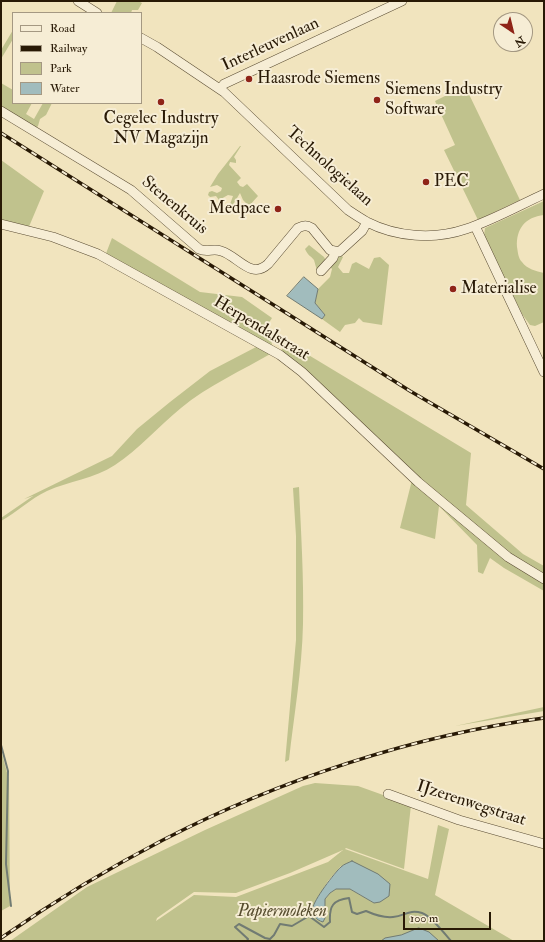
<!DOCTYPE html>
<html>
<head>
<meta charset="utf-8">
<style>
  body { margin:0 }
  #map { position:relative; width:545px; height:942px; overflow:hidden; background:#f1e4be; font-family:"IM FELL Double Pica",serif }
  canvas { display:block }
  .frame { position:absolute; inset:0; border:2px solid #281905; pointer-events:none }
  .legend { position:absolute; left:12px; top:12px; width:130px; height:92px; box-sizing:border-box; background:#f6edd5; border:1px solid #a49882; margin:0; padding:5px 7px; list-style:none; font-size:12px; color:#281905 }
  .legend li { display:flex; align-items:center; gap:8px; height:20px }
  .legend b { width:20px; border:1px solid #a49882 }
  .north { position:absolute; left:493px; top:12px; width:40px; height:40px; box-sizing:border-box; background:#f6edd5; border:1px solid #a49882; border-radius:50%; rotate:145deg; font-size:11px; font-weight:700; line-height:16px; text-align:center; color:#281905 }
  .north::after { content:''; display:block; margin:auto; width:14px; height:18px; background:#8f2418; clip-path:polygon(50% 0,100% 100%,50% 72%,0 100%) }
  .scale { position:absolute; left:403px; top:912px; width:88px; height:18px; box-sizing:border-box; border:2px solid #281905; border-top:0; padding-left:5px; font-size:12px; line-height:14px; white-space:nowrap; color:#281905; -webkit-text-stroke:3px #f6edd5; paint-order:stroke }
</style>
</head>
<body>
<div id="map">
<canvas width="545" height="942"></canvas>
<div class="frame"></div>
<ul class="legend">
<li><b style="height:5px;background:#f6edd5"></b>Road</li>
<li><b style="height:5px;background:#281905"></b>Railway</li>
<li><b style="height:11px;background:#c0c28d"></b>Park</li>
<li><b style="height:11px;background:#a1bcbd"></b>Water</li>
</ul>
<div class="north">N</div>
<div class="scale">100 m</div>
</div>
<script>
const c = document.querySelector('canvas').getContext('2d');
c.lineJoin = 'round';
function fill(path, color) { c.fillStyle = color; c.fill(path, 'evenodd'); }
function strokePath(path, color, width, dash) { c.strokeStyle = color; c.lineWidth = width; c.lineCap = dash ? 'butt' : 'round'; c.setLineDash(dash || []); c.stroke(path); }
function drawText(font, color, halo, rows, align = 'center') {
  c.font = font + ' "IM FELL Double Pica",serif'; c.lineWidth = 4; c.setLineDash([]); c.textBaseline = 'middle'; c.strokeStyle = halo; c.fillStyle = color; for (const [text, x, y, turn = 0] of rows) {
    c.save(); c.translate(x, y); c.rotate((+turn || 0) * Math.PI / 180); c.textAlign = isNaN(turn) ? turn : align; if (halo) c.strokeText(text, 0, 0); c.fillText(text, 0, 0); c.restore();
  }
}
const green = new Path2D(`
  M 117,1 L 138,1 L 142,3 L 138,10 L 132,10 L 131,13 L 111,13 Z
  M 13,30 L 13,39 L 1,59 L 1,50 Z
  M 1,83 L 13,90 L 13,103 L 32,103 L 26,114 L 34,119 L 43,103 L 52,103 L 46,115 L 40,119 L 38,126 L 35,129 L 1,109 Z
  M 465,86 L 520,200 L 478,220 L 444,150 L 455,145 L 435,101 Z
  M 240,146 L 241,146 L 234,157 L 236,160 L 236,163 L 230,162 L 229,165 L 241,178 L 237,182 L 240,186 L 243,187 L 247,184 L 258,196 L 249,206 L 243,200 L 240,193 L 231,208 L 229,207 L 233,196 L 228,195 L 219,200 L 216,196 L 210,197 L 208,195 L 209,192 L 212,191 L 217,193 L 221,191 L 222,188 L 217,185 L 210,187 L 218,174 Z
  M 1,160 L 44,191 L 28,229 L 1,222 Z
  M 544,201 L 544,215 C 525,217 516,229 517,247 C 518,252 518,258 522,262 C 527,269 536,271 544,273 L 544,322 L 535,326 L 530,325 L 522,314 L 484,236 L 485,228 Z
  M 112,238 L 200,292 L 242,297 L 272,318 L 268,324 L 273,350 L 105,256 Z
  M 309,245 L 324,257 L 327,263 L 317,270 C 316,267 315,264 314,260 C 311,256 308,256 305,249 Z
  M 335,252 L 343,257 L 338,267 L 343,273 L 349,273 L 352,264 L 356,262 L 369,269 L 374,258 L 380,257 L 389,265 L 382,325 L 363,322 L 359,318 L 355,323 L 345,325 L 340,332 L 322,319 L 325,315 L 315,303 L 318,289 L 330,277 L 332,269 L 328,264 Z
  M 287,342 L 471,453 L 466,505 L 523,554 L 544,566 L 544,591 L 504,568 L 490,558 L 483,574 L 478,572 L 477,545 L 439,506 L 435,539 L 400,528 L 412,480 L 280,352 Z
  M 258,346 L 272,353 C 243,370 207,386 181,408 C 159,426 139,449 115,465 C 94,479 69,481 47,491 C 30,499 17,512 1,521 L 1,518 L 33,496 L 24,499 L 112,456 L 137,429 L 170,402 L 210,371 Z
  M 299,487 C 301,533 304,578 303,624 C 302,670 294,715 289,760 L 285,762 L 296,640 L 296,536 L 293,488 Z
  M 544,707 L 544,711 L 455,726 Z
  M 1,750 L 9,780 L 10,906 L 1,911 Z
  M 315,783 L 358,786 L 411,805 L 404,869 L 346,848 L 345,849 L 428,879 L 438,825 L 449,829 L 435,895 L 514,941 L 10,941 L 87,887 L 205,830 L 303,786 ZM 343,850 L 328,862 L 236,897 L 194,895 L 156,921 L 157,918 L 194,892 L 236,893 L 290,873 ZM 341,866 L 374,903 L 350,889 L 336,889 L 330,893 L 325,899 L 325,918 L 315,903 L 328,881 Z`);
const water = new Path2D(`
  M 304,277 L 318,289 L 315,303 L 325,315 L 322,319 L 287,296 Z
  M 352,861 L 378,874 L 390,884 L 389,896 L 380,902 L 374,903 L 350,889 L 336,889 L 330,893 L 325,899 L 325,918 L 323,922 C 316,920 312,915 313,908 C 313,901 335,872 341,867 C 344,864 348,863 352,861 Z
  M 419,928 L 429,932 L 439,941 L 381,941 L 385,938 L 401,935 Z`);
const stream = new Path2D(`
  M 1,745 L 8,771 L 6,864 L 11,906
  M 247,941 L 248,939 L 235,927 L 239,924 L 265,938 L 270,939 L 274,935 L 280,924 L 292,926 L 309,916 L 324,927 L 330,922 C 329,906 333,900 349,898 L 352,912 L 357,914 L 366,911 C 375,915 383,918 393,917 C 405,916 409,909 422,913 C 431,916 445,934 451,941`);
const minor = new Path2D(`
  M 78,1 L 97,13
  M 141,38 L 157,47 L 224,92 L 348,210 C 354,214 360,218 367,222 C 396,237 434,240 466,229 C 491,221 520,205 544,194
  M 220,89 L 224,84 L 402,1
  M 1,111 L 131,190 L 199,249 C 207,253 213,248 221,251 C 238,256 251,280 268,264 L 298,228 C 304,225 307,225 312,228 L 330,250 L 339,252 L 362,231 L 367,222
  M 1,224 L 53,237 L 98,254 L 280,355 L 302,372 L 418,482 L 508,557 L 544,579
  M 475,226 L 544,372
  M 321,271 L 333,258 L 335,252
  M 388,794 L 459,820 L 544,844`);
const rail = new Path2D(`
  M 1,133 L 410,391 L 544,469
  M 1,938 C 53,902 107,869 163,840 C 279,780 415,735 544,718`);
const markers = [
  [249,79,4,"#8f2418"],
  [377,100,4,"#8f2418"],
  [161,102,4,"#8f2418"],
  [426,182,4,"#8f2418"],
  [278,209,4,"#8f2418"],
  [453,289,4,"#8f2418"]
];
const streetNames = [
  ["Interleuvenlaan",271,45,-25],
  ["Technologielaan",329,167,42],
  ["Stenenkruis",174,206,40],
  ["Herpendalstraat",261,329,31],
  ["IJzerenwegstraat",471,804,18]
];
const poiNames = [
  ["Haasrode Siemens",257,79],
  ["Siemens Industry",385,90],
  ["Software",385,110],
  ["Cegelec Industry",161,119,"center"],
  ["NV Magazijn",161,139,"center"],
  ["PEC",434,182],
  ["Medpace",270,209,"right"],
  ["Materialise",461,289]
];
const parkNames = [
  ["Papiermoleken",282,912]
];
fill(green, '#c0c28d');
fill(water, '#a1bcbd');
strokePath(water, '#717b73', 1);
strokePath(stream, '#717b73', 2);
strokePath(minor, '#5a4c33', 10);
strokePath(minor, '#f6edd5', 9);
strokePath(rail, '#281905', 3.5);
strokePath(rail, '#f6edd5', 2, [6]);
for (const [x, y, r, color] of markers) { const dot = new Path2D(); dot.arc(x, y, r, 0, 2 * Math.PI); c.fillStyle = color; c.fill(dot); strokePath(dot, '#f6edd5', 1.5); }
drawText('17px', '#281905', '#f6edd5', streetNames);
drawText('17px', '#281905', '#f6edd5', poiNames, 'left');
drawText('italic 17px', '#564c2e', '#f6edd5', parkNames);
</script>
</body>
</html>
